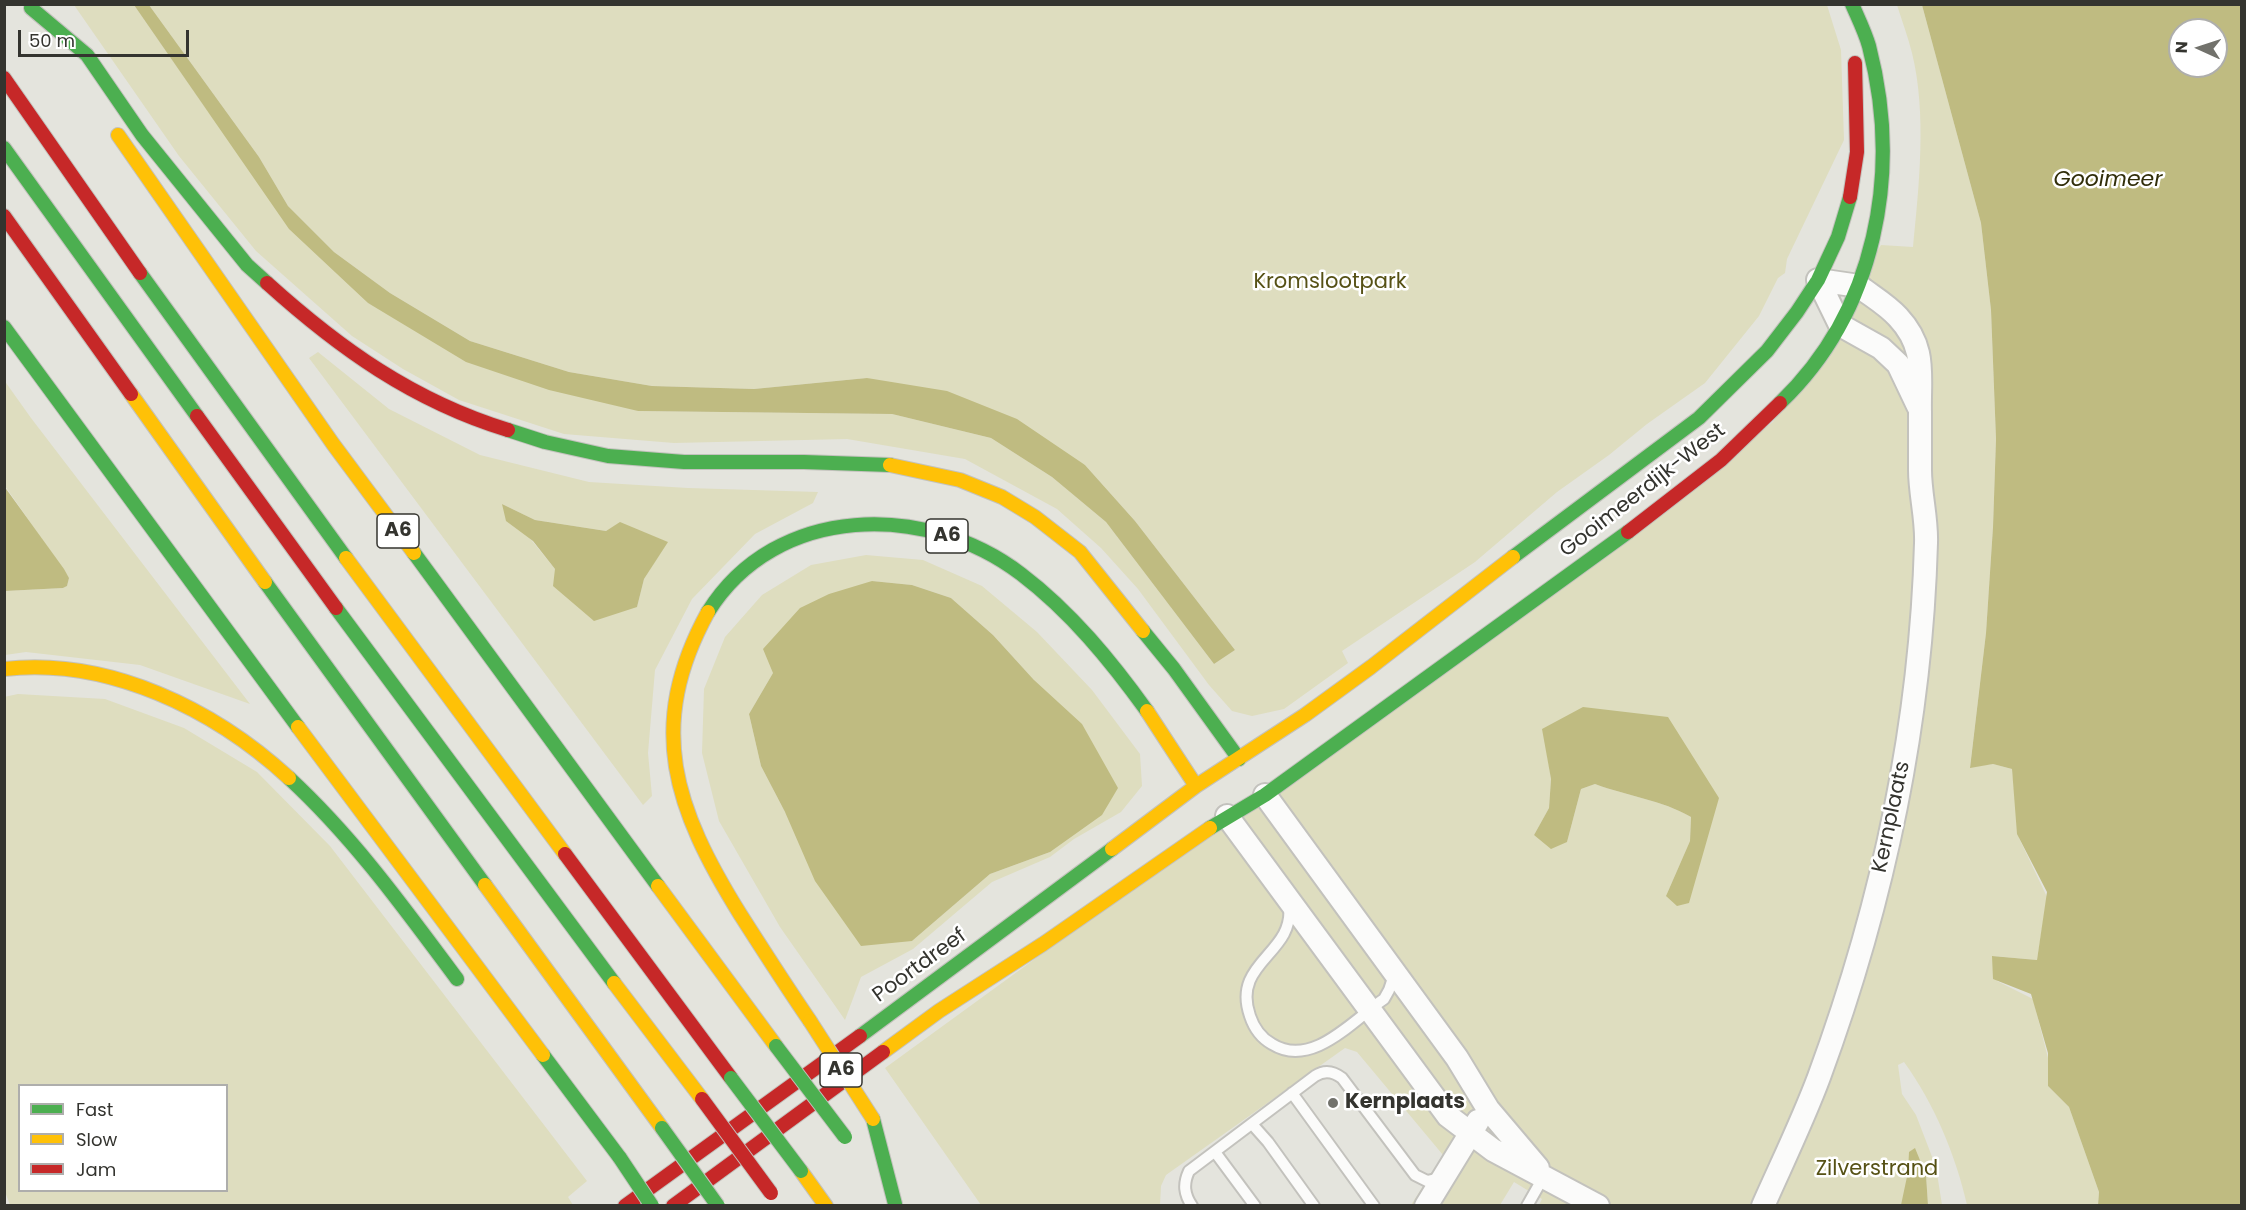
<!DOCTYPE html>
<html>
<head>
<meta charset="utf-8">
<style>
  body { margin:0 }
  #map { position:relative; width:2246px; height:1210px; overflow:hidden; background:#e4e4dd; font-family:Poppins,sans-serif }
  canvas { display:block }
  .frame { position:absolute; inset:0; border:6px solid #34342f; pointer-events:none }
  .legend { position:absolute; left:18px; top:1084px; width:210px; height:108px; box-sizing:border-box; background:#fff; border:2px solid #aeaeac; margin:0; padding:8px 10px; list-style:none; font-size:18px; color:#34342f }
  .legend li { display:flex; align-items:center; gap:12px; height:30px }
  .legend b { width:30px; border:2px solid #aeaeac }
  .north { position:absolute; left:2168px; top:18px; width:60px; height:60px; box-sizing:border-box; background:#fff; border:2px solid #aeaeac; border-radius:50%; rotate:273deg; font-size:16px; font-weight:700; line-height:24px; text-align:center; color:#34342f }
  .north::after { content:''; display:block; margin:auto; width:21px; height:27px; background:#72726c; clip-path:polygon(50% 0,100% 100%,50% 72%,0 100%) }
  .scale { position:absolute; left:18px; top:30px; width:171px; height:27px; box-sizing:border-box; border:3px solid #34342f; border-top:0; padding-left:8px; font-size:18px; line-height:21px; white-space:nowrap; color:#34342f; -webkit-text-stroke:4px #fff; paint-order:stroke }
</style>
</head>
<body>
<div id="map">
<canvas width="2246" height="1210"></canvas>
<div class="frame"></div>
<ul class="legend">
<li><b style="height:8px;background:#4caf50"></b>Fast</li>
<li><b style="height:8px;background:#ffc107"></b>Slow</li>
<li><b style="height:8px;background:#c62828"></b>Jam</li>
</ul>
<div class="north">N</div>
<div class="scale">50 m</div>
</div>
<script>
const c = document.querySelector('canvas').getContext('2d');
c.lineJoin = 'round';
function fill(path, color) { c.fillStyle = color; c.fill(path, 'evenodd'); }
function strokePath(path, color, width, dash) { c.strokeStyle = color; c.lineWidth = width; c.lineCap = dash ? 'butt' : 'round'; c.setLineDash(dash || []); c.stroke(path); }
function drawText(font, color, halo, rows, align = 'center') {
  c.font = font + ' Poppins,sans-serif'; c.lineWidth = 5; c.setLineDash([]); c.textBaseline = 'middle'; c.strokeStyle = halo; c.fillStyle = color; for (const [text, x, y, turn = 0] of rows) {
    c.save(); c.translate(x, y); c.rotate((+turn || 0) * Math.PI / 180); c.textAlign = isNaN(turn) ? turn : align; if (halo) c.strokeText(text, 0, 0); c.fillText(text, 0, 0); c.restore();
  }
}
const green = new Path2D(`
  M 74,5 L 134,5 L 207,110 L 368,303 L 638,411 L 892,414 L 991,438 L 1052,477 L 1106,522 L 1214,664 L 1235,650 L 1135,521 L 1085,465 L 867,378 L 754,389 L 652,386 L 569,372 L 470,341 L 390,293 L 334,252 L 288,206 L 259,157 L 149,5 L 1827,5 L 1841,50 L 1844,140 L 1787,259 L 1785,273 L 1778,278 L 1759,316 L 1705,383 L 1647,424 L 1609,455 L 1557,492 L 1475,562 L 1342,651 L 1348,663 L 1284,709 L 1252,716 L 1232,711 L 1209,685 L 1138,589 L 1101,548 L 1057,509 L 965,459 L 847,439 L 674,443 L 564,434 L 459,400 L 403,369 L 352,336 L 256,251 L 179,156 Z
  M 1897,5 L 1922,5 L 1981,223 L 1991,310 L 1996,439 L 1993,527 L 1986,633 L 1970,767 L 1993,764 L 2012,769 L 2019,838 L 2047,897 L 2037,960 L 1993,956 L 1997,981 L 2033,999 L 2048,1058 L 2048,1086 L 2069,1107 L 2099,1192 L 2098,1205 L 1967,1205 C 1956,1156 1934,1103 1904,1062 L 1898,1065 L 1902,1094 L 1916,1115 L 1936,1167 L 1942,1205 L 1928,1205 L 1926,1175 L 1918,1205 L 1539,1205 L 1542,1199 L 1514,1182 L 1500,1205 L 1411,1205 L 1443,1155 L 1357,1052 L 1345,1048 L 1166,1175 L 1161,1186 L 1160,1205 L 981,1205 L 885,1068 L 1773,422 L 1881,245 L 1913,247 C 1919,186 1927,114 1912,53 C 1908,37 1902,21 1897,5 ZM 1543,729 L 1719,798 L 1666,896 L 1690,841 L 1691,817 C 1662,800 1627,796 1595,784 L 1581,789 L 1567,842 L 1534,835 L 1549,808 L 1551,779 Z
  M 318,352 L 389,409 L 480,455 L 589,482 L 688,488 L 818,492 L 813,503 L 755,534 L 692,599 L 655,670 L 648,753 L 652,796 L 643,805 L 309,358 ZM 502,504 L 535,520 L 606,531 L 620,523 L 667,542 L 644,579 L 637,607 L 555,569 Z
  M 4,380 L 31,418 L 250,704 L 140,665 L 26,652 L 5,655 L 5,591 L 63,588 L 67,586 L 69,578 L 5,486 Z
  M 866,555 L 923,560 L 982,586 L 1037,632 L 1092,690 L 1140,754 L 1142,786 L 1121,812 L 1074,839 L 1050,857 L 992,882 L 913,949 L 861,977 L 845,1020 L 780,927 L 719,821 L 702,753 L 704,689 L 725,637 L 762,595 L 811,565 ZM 872,581 L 912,585 L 951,598 L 993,635 L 1034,680 L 1050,852 L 990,874 L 912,941 L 785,812 L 761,766 L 749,714 L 773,673 Z
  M 18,694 L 105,699 L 184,728 L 257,772 L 330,846 L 587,1181 L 568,1197 L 573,1205 L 10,1205 L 4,1189 L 4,697 ZM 20,1086 L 226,1086 L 226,1190 L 20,1190 Z`);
const water = new Path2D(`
  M 134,5 L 149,5 L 259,157 L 288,206 L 334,252 L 390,293 L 470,341 L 569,372 L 652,386 L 754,389 L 867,378 L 947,391 L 1017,419 L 1085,465 L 1135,521 L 1235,650 L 1214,664 L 1106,522 L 1052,477 L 991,438 L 892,414 L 638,411 L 549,390 L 466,362 L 368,303 L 289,229 Z
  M 1922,5 L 2241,5 L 2241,1205 L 2098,1205 L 2099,1192 L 2069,1107 L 2048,1086 L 2048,1053 L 2031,994 L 1993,979 L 1992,956 L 2037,960 L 2047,892 L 2017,834 L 2012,769 L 1993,764 L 1970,768 L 1986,633 L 1993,527 L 1996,439 L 1991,310 L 1981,223 ZM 2180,30 L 2216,30 L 2216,66 L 2180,66 Z
  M 4,486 L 64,569 L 69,578 L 67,586 L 63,588 L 5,591 Z
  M 502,504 L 535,520 L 606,531 L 620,522 L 668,542 L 644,579 L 637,607 L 594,621 L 553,586 L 555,569 L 533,541 L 506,521 Z
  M 872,581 L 912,585 L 951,598 L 993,635 L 1034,680 L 1082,724 L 1118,788 L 1102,815 L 1050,852 L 990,874 L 912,941 L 861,946 L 815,881 L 785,812 L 761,766 L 749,714 L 773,673 L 763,649 L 800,608 L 829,594 Z
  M 1583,707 L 1668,717 L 1719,798 L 1689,903 L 1677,906 L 1666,896 L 1690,841 L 1691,817 C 1662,800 1627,796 1595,784 L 1581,789 L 1567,842 L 1551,849 L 1534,835 L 1549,808 L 1551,779 L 1542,729 Z
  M 1915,1148 L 1926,1175 L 1928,1205 L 1901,1205 L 1908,1172 L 1909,1152 Z`);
const lane = new Path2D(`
  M 1289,906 C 1295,954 1231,962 1250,1016 C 1254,1028 1261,1038 1272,1044 C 1312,1069 1353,1020 1384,999 L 1389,990 L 1394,975
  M 1292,1093 L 1374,1206
  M 1252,1124 L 1268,1142 L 1314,1206
  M 1215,1152 L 1255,1206
  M 1192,1206 C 1184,1194 1183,1184 1189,1171 L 1315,1076 C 1324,1070 1333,1071 1342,1078 L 1415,1175 L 1427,1181 L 1440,1178
  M 1527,1206 L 1544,1176`);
const street = new Path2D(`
  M 1818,280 L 1840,325 L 1881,348 L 1898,364 L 1918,406
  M 1265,795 L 1457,1058 L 1488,1109 L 1538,1168
  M 1227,816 L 1448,1116 L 1493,1150 L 1598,1206
  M 1426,1206 L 1478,1121
  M 1763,1206 C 1782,1163 1803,1120 1819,1077 C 1882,906 1921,725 1926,543 C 1927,519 1920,494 1920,470 C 1920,451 1920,432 1920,412 C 1919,375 1927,348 1898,317 C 1888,306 1875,298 1864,290 L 1859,286 L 1818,280`);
const fast = new Path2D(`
  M 31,8 L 87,55 L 142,135 L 247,265 L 267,283
  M 4,148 L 197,416
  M 140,273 L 346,558
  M 4,327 L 298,727
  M 1780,403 C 1876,311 1902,173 1869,46 C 1865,32 1858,18 1852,4
  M 508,430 L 545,442 L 608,456 L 684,462 L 804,462 L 890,465
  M 414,553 L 658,886
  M 1513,557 L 1699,418 L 1767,351 L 1797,312 L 1818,280 L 1838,237 L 1850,197
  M 265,582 L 485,885
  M 336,608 L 614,983
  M 708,612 C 776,503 927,502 1021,574 C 1071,612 1111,661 1147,711
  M 1143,631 L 1174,669 L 1239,759
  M 289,778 C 354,838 405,909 457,979
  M 1210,828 L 1265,795 L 1628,532
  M 860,1036 L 1112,849
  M 543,1055 L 620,1158
  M 873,1119 L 895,1204`);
const slow = new Path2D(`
  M 118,135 L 333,444 L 414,553
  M 131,394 L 265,582
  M 890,465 L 960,480 L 1002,497 L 1035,517 L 1080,552 L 1143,631
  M 346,558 L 565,854
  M 708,612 C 645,727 675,809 740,914 C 763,950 786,986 810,1021
  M 4,669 C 108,657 214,709 289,778
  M 1147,711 L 1196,786
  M 298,727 L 543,1055
  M 1112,849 L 1196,786 L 1305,715 L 1371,667 L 1513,557
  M 485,885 L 662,1128
  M 658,886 L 776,1046
  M 614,983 L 702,1099
  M 883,1052 L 939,1011 L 1043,944 L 1210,828
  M 801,1171 L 826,1206`);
const jam = new Path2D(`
  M 4,78 L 140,273
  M 1850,197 L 1857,152 L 1855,63
  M 4,216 L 131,394
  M 267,283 C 339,348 413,401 508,430
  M 197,416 L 336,608
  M 1628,532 L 1721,460 L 1780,403
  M 565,854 L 731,1078
  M 625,1206 L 860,1036
  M 673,1206 L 883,1052`);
const fastBridge = new Path2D(`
  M 776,1046 L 845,1137
  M 731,1078 L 801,1171
  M 662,1128 L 718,1206
  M 620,1158 L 652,1206`);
const slowBridge = new Path2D(`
  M 810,1021 L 873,1119`);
const jamBridge = new Path2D(`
  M 702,1099 L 771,1193`);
const markers = [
  [1333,1103,6,"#72726c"]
];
const shields = [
  [398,531,42],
  [947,536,42],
  [841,1070,42]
];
const shieldNames = [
  ["A6",398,531],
  ["A6",947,536],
  ["A6",841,1070]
];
const parkNames = [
  ["Kromslootpark",1330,283],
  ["Zilverstrand",1877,1170]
];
const streetNames = [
  ["Gooimeerdijk-West",1643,491,-38],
  ["Kernplaats",1892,817,-78],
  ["Poortdreef",920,966,-36]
];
const poiNames = [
  ["Kernplaats",1345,1103]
];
const waterNames = [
  ["Gooimeer",2108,180]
];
fill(green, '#deddbf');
fill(water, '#bfbb81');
strokePath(lane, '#c3c2bd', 14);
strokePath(street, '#c3c2bd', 26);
strokePath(fast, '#c3c2bd', 16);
strokePath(slow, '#c3c2bd', 16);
strokePath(jam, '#c3c2bd', 16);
strokePath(lane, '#fbfbfa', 10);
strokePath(street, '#fbfbfa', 22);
strokePath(fast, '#4caf50', 14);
strokePath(slow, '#ffc107', 14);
strokePath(jam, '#c62828', 14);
strokePath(fastBridge, '#c3c2bd', 16, []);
strokePath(slowBridge, '#c3c2bd', 16, []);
strokePath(jamBridge, '#c3c2bd', 16, []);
strokePath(fastBridge, '#4caf50', 14);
strokePath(slowBridge, '#ffc107', 14);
strokePath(jamBridge, '#c62828', 14);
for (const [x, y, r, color] of markers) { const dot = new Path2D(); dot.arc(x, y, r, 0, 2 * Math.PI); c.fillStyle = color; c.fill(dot); strokePath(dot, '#fff', 2); }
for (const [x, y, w] of shields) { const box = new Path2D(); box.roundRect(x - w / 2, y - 17, w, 34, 4.5); c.fillStyle = '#fff'; c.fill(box); strokePath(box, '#34342f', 1.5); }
drawText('bold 20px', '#34342f', null, shieldNames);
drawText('21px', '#565115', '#fff', parkNames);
drawText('21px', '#34342f', '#fff', streetNames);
drawText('bold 21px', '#34342f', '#fff', poiNames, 'left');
drawText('italic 22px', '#312e0a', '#fff', waterNames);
</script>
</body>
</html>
